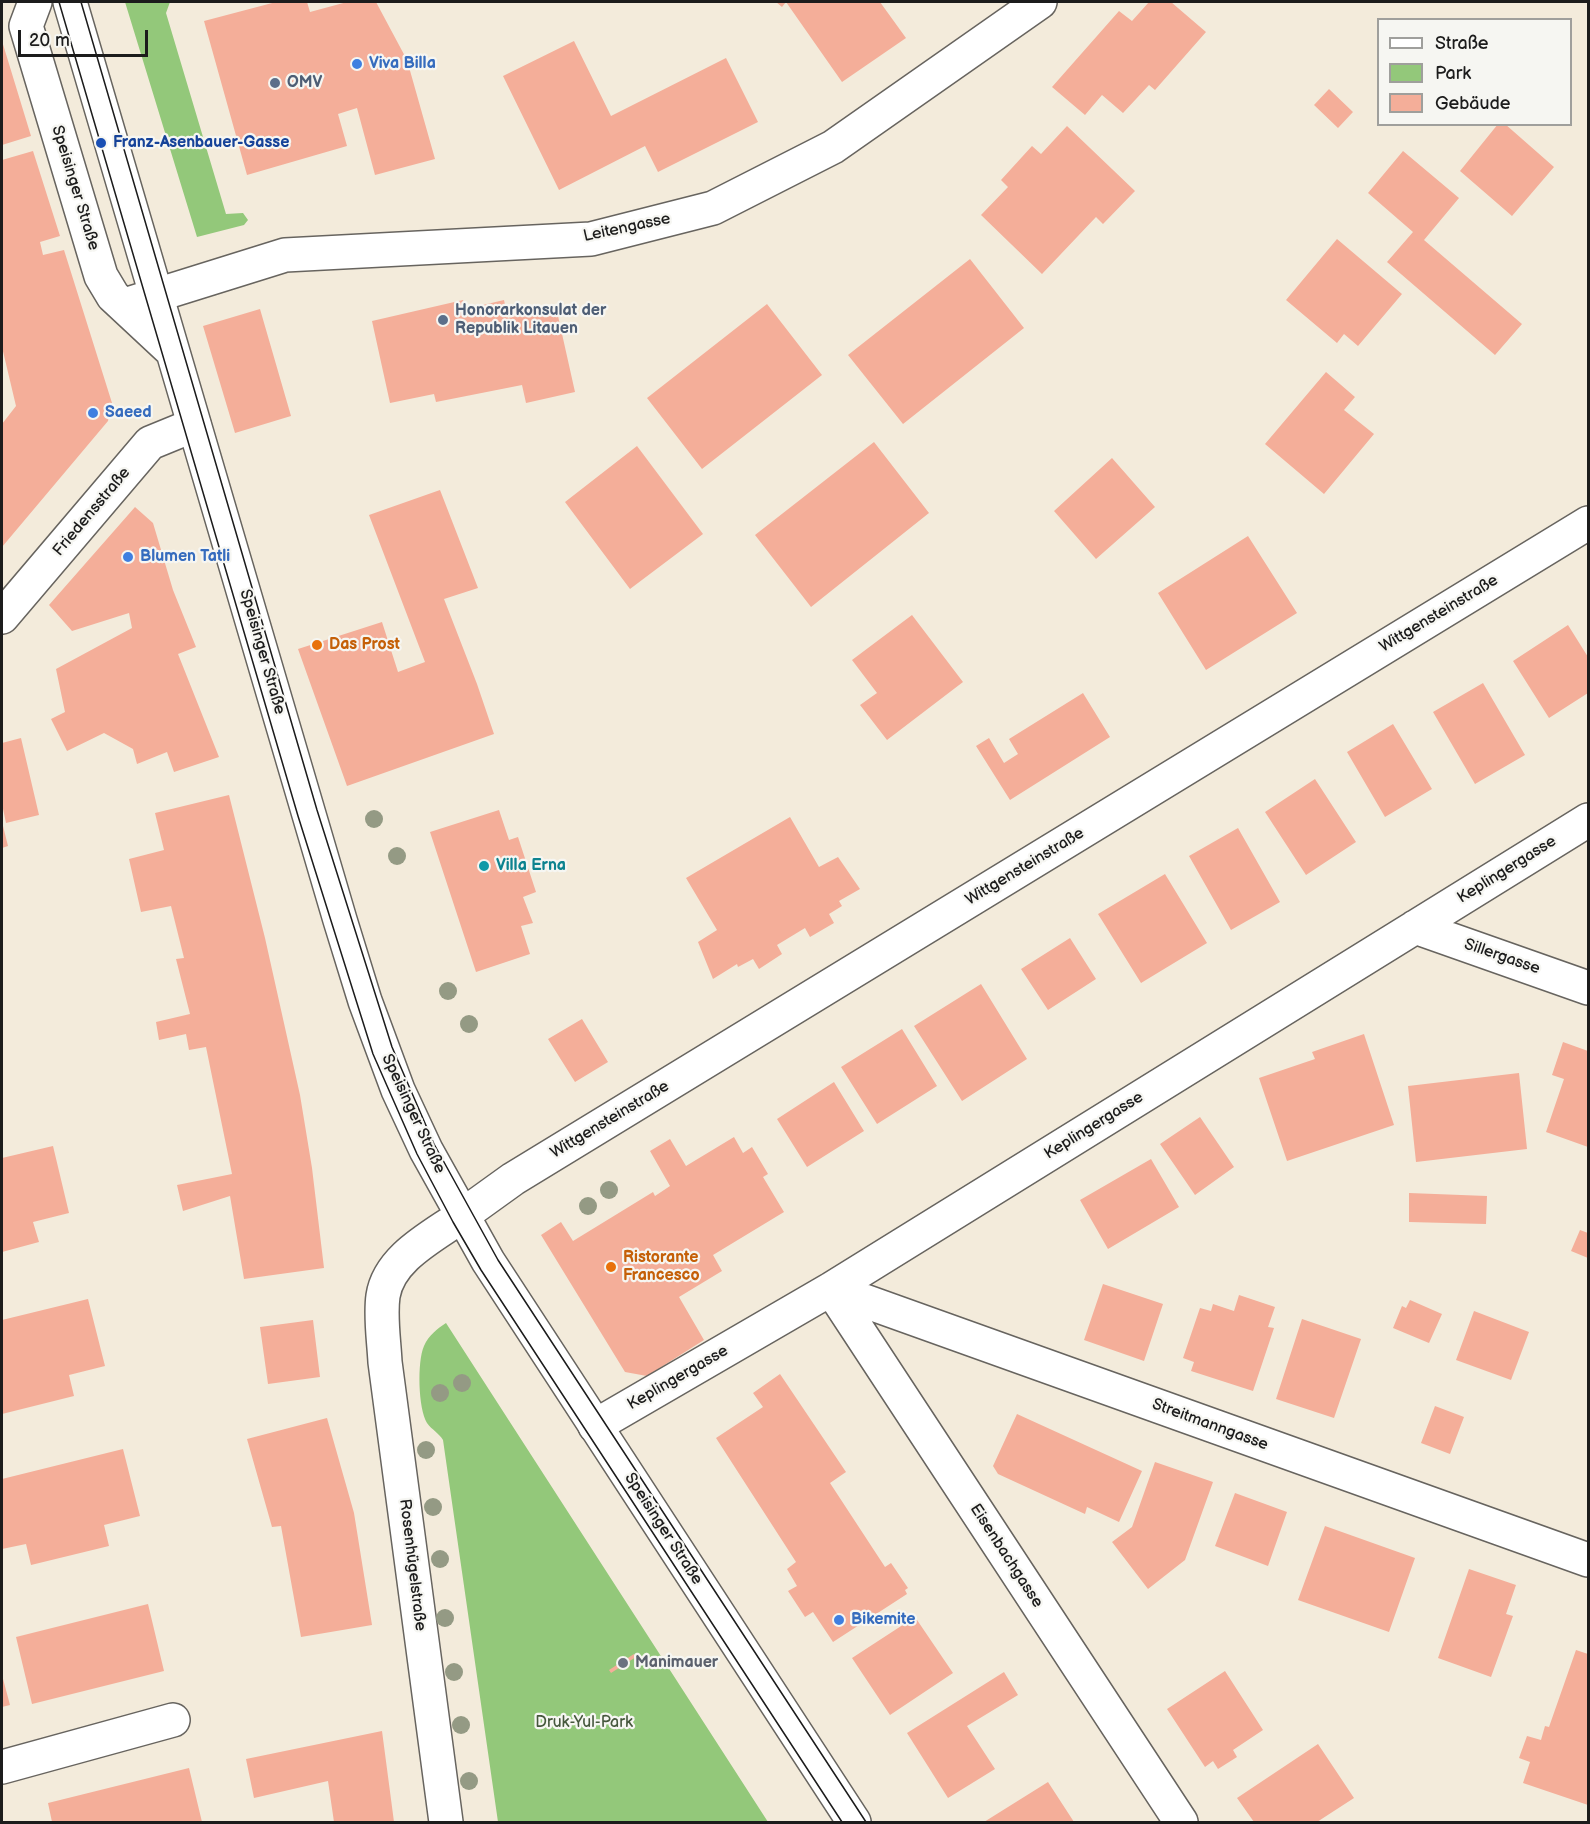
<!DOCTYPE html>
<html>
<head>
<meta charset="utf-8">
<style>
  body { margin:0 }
  #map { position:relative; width:1590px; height:1824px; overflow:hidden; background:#f3ebdb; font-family:"Balsamiq Sans",sans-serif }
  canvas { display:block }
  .frame { position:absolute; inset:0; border:3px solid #1c1c1c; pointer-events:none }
  .legend { position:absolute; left:1377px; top:18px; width:195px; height:108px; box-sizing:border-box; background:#f6f6f2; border:2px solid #9f9f9c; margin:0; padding:8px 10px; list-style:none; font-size:18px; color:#1c1c1c }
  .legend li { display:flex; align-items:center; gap:12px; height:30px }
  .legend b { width:30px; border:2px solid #9f9f9c }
  .scale { position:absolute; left:18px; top:30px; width:130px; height:27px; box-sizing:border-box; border:3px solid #1c1c1c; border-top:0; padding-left:8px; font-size:18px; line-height:21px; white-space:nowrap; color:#1c1c1c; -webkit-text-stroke:4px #f6f6f2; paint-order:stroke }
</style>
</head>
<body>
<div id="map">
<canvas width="1590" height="1824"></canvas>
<div class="frame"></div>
<ul class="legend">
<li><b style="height:8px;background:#fff"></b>Straße</li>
<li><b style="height:16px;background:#93c87a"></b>Park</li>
<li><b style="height:16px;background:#f4ae99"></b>Gebäude</li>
</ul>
<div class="scale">20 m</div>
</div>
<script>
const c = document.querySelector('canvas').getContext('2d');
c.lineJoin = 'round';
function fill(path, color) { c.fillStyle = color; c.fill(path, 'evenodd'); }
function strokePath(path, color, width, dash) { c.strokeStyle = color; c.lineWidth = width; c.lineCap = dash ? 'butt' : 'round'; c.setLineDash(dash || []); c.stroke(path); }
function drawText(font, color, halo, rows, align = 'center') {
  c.font = font + ' "Balsamiq Sans",sans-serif'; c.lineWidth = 4.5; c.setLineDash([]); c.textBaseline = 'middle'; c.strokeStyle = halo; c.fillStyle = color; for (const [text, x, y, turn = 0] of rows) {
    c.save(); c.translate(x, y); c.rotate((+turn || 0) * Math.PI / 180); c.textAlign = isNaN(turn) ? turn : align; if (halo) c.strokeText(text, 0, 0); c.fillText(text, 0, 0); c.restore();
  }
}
const green = new Path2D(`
  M 125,2 L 170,2 L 166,13 L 226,214 L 243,213 L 248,220 L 244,225 L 197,237 Z
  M 446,1323 L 768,1822 L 498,1822 L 443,1440 C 439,1433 432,1430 427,1423 C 418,1409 417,1361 424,1346 C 429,1335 437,1329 446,1323 Z`);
const building = new Path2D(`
  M 276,2 L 307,2 L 310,12 L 347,2 L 376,2 L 407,60 L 435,159 L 375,175 L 357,108 L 338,114 L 347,146 L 247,175 L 204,21 Z
  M 776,2 L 880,2 L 906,38 L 842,82 L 786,2 L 782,7 Z
  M 1149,2 L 1171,2 L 1206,32 L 1155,90 L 1149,85 L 1123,113 L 1102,95 L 1085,115 L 1052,87 L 1119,11 L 1132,21 Z
  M 2,41 L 31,136 L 2,145 Z
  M 574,41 L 611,116 L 726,58 L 758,122 L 658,172 L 645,146 L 559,190 L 503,76 Z
  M 1329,89 L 1353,112 L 1338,128 L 1314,105 Z
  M 1498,124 L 1505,124 L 1554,167 L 1512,216 L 1460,171 Z
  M 1067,126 L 1135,191 L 1103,224 L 1096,217 L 1042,274 L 981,215 L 1008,187 L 1001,180 L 1032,146 L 1041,154 Z
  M 33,151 L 60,236 L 40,242 L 43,255 L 64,250 L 112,403 L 108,421 L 2,547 L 2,424 L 16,406 L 2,347 L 2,160 Z
  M 1403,151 L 1459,198 L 1424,240 L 1522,324 L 1495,355 L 1387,262 L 1413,232 L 1368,193 Z
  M 1337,239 L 1402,294 L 1358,346 L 1344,334 L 1337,343 L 1286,300 Z
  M 970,259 L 1024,328 L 903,424 L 848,355 Z
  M 463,300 L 466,309 L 504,300 L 508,318 L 556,307 L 575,392 L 526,403 L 522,385 L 436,402 L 434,394 L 390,403 L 372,321 Z
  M 767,304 L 822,375 L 702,469 L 647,398 Z
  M 260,309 L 291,416 L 235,433 L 203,326 Z
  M 1326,372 L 1355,397 L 1344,410 L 1374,434 L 1324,494 L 1265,444 Z
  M 874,442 L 929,513 L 811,607 L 755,535 Z
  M 637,446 L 703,534 L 630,589 L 565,502 Z
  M 1112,458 L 1155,507 L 1096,559 L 1054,511 Z
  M 440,490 L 478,588 L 444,599 L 477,684 L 494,734 L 347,786 L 298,649 L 382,622 L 398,672 L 425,662 L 369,515 Z
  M 135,507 L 153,523 L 173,590 L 196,647 L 178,654 L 219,757 L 174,772 L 167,752 L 137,764 L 133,749 L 104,733 L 67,751 L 51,719 L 65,712 L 56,669 L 132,628 L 129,613 L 72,631 L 49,605 Z
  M 1248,536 L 1297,613 L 1206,670 L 1158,593 Z
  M 912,615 L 963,682 L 887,740 L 860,705 L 877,693 L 852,660 Z
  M 1568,625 L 1588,657 L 1588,693 L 1549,718 L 1513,661 Z
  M 1483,683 L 1525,755 L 1475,784 L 1433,712 Z
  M 1083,693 L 1110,737 L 1010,800 L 976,746 L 989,738 L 1004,763 L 1018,754 L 1009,739 Z
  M 1393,724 L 1432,789 L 1385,817 L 1347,752 Z
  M 21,738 L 39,815 L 6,823 L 2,804 L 2,743 Z
  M 1315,779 L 1356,842 L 1306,875 L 1265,812 Z
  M 229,795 L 265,938 L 300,1095 L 312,1168 L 324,1268 L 244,1279 L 230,1196 L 183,1211 L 177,1185 L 232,1174 L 206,1047 L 189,1050 L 186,1034 L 159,1040 L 156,1022 L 190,1014 L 176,959 L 184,958 L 171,906 L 141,912 L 129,859 L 164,850 L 155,813 Z
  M 499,810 L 509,840 L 518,837 L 536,892 L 523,897 L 533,923 L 521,926 L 530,954 L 476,972 L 430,832 Z
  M 790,817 L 819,867 L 838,857 L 860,889 L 839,901 L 842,906 L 829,914 L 834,923 L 810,937 L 805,928 L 777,945 L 782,954 L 759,969 L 753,959 L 738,967 L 737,964 L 713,979 L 698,942 L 717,930 L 686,878 Z
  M 2,822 L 8,846 L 2,848 Z
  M 1238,828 L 1280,902 L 1231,930 L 1189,856 Z
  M 1165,874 L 1207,943 L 1141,983 L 1098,914 Z
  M 1070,938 L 1096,979 L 1048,1010 L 1021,969 Z
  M 981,984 L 1027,1059 L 962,1101 L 914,1026 Z
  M 582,1019 L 608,1062 L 575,1082 L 548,1039 Z
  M 902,1029 L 937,1086 L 877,1124 L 841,1067 Z
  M 1364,1034 L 1394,1125 L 1287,1161 L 1259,1078 L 1315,1059 L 1312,1052 Z
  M 1563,1042 L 1588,1051 L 1588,1147 L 1546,1132 L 1564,1079 L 1552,1075 Z
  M 1519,1073 L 1527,1149 L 1416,1162 L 1408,1086 Z
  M 834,1082 L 864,1131 L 807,1167 L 777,1119 Z
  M 1200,1117 L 1234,1167 L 1195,1195 L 1160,1144 Z
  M 734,1137 L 743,1153 L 752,1147 L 768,1174 L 763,1177 L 784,1212 L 713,1255 L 722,1271 L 679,1297 L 704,1340 L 647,1376 L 625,1372 L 541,1235 L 561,1222 L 573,1241 L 653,1192 L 655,1196 L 670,1186 L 650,1151 L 670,1139 L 686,1166 Z
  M 53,1146 L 69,1213 L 33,1222 L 39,1242 L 2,1252 L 2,1158 Z
  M 1151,1159 L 1179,1207 L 1108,1249 L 1080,1200 Z
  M 1409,1193 L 1487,1196 L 1486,1224 L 1409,1222 Z
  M 1580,1230 L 1588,1233 L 1588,1258 L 1571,1251 Z
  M 1103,1284 L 1163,1304 L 1144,1361 L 1084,1340 Z
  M 1239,1295 L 1275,1307 L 1268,1327 L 1274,1328 L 1253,1391 L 1191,1371 L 1194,1362 L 1183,1358 L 1200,1308 L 1211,1311 L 1213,1304 L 1234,1311 Z
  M 88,1299 L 105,1366 L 69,1375 L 74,1396 L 2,1414 L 2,1320 Z
  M 1410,1300 L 1442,1314 L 1429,1343 L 1393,1328 L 1402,1306 L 1406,1308 Z
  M 1474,1311 L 1529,1332 L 1511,1380 L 1456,1360 Z
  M 1302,1319 L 1361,1339 L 1334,1418 L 1276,1399 Z
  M 313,1320 L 320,1377 L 268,1384 L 260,1327 Z
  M 780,1374 L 846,1472 L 830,1483 L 885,1567 L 891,1563 L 908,1588 L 905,1590 L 907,1594 L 833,1642 L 813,1612 L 805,1617 L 788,1591 L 797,1586 L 787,1569 L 796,1562 L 716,1438 L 763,1407 L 753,1393 Z
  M 1435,1406 L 1464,1417 L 1450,1454 L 1421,1443 Z
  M 1017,1414 L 1142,1471 L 1119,1522 L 1087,1507 L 1085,1514 L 998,1474 L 993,1466 Z
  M 327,1418 L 354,1513 L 372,1625 L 301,1637 L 281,1526 L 272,1527 L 247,1439 Z
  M 123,1449 L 140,1516 L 104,1525 L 109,1546 L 31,1565 L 26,1544 L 2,1549 L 2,1479 Z
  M 1155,1462 L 1213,1482 L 1185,1560 L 1148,1589 L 1112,1542 L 1132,1527 Z
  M 1235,1493 L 1287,1512 L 1268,1566 L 1215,1546 Z
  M 1325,1526 L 1415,1558 L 1389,1632 L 1298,1600 Z
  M 1469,1569 L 1516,1585 L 1506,1614 L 1513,1616 L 1491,1677 L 1438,1658 Z
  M 148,1604 L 164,1671 L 32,1704 L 16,1637 Z
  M 915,1617 L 953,1673 L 890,1715 L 852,1658 Z
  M 1576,1650 L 1588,1654 L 1588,1805 L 1523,1783 L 1530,1762 L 1519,1758 L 1527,1736 L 1541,1740 L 1545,1726 L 1549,1727 Z
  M 634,1654 L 636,1657 L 611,1673 L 609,1670 Z
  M 1225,1671 L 1263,1730 L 1233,1750 L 1237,1757 L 1218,1769 L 1213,1761 L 1205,1767 L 1167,1709 Z
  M 1004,1672 L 1018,1695 L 967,1726 L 995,1769 L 948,1798 L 907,1733 Z
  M 2,1675 L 10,1705 L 2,1707 Z
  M 382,1731 L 394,1822 L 334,1822 L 328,1781 L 254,1798 L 246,1759 Z
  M 1318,1744 L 1354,1798 L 1317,1822 L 1254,1822 L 1237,1798 Z
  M 189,1768 L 202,1822 L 52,1822 L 48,1803 Z
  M 1048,1782 L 1074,1822 L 984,1822 Z`);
const minor = new Path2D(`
  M 128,304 L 285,255 L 591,239 L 713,208 L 833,147 L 1040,2
  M 2,617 L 150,443 L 194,425
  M 1415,927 L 1588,988
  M 463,1215 L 513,1179 L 1588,523
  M 831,1289 L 1588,1560
  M 831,1289 L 1181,1822
  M 595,1426 L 831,1289 L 1588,820
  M 2,1767 L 173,1720`);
const major = new Path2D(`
  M 35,2 L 26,26 L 101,276 L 113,296 L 172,351
  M 70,2 L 340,920 L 365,1001 L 398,1090 L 426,1150 L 488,1261 L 854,1822
  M 446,1822 L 385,1362 C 384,1341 380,1317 383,1296 C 389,1257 434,1236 463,1215`);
const tram = new Path2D(`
  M 59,2 L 298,816 L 373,1054 L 417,1154 L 453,1222 L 481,1270 L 842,1822
  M 81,2 L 317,810 L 392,1047 L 434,1144 L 498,1260 L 866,1822`);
const trees = [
  [374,819],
  [397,856],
  [448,991],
  [469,1024],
  [609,1190],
  [588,1206],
  [462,1383],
  [440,1393],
  [426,1450],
  [433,1507],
  [440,1559],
  [445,1618],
  [454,1672],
  [461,1725],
  [469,1781]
];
const markers = [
  [357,64,6,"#3f7fe0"],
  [275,83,6,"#5c6f8a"],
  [101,143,6,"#1a4fb4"],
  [443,320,6,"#5c6f8a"],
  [93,413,6,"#3f7fe0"],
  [128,557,6,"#3f7fe0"],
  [317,645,6,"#e8710a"],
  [484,866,6,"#0f9aa8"],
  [611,1267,6,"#e8710a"],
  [839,1620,6,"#3f7fe0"],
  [623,1663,6,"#6b7280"]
];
const shopNames = [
  ["Viva Billa",369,64],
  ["Saeed",105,413],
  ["Blumen Tatli",140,557],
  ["Bikemite",851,1620]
];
const serviceNames = [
  ["OMV",287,83],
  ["Honorarkonsulat der",455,311],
  ["Republik Litauen",455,329]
];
const transitNames = [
  ["Franz-Asenbauer-Gasse",113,143]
];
const streetNames = [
  ["Speisinger Straße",75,188,73],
  ["Leitengasse",627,228,-12],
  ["Friedensstraße",92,512,-50],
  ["Wittgensteinstraße",1439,614,-31],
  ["Speisinger Straße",262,652,74],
  ["Wittgensteinstraße",1025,867,-31],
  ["Keplingergasse",1507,870,-32],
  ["Sillergasse",1502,957,19],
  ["Speisinger Straße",413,1114,65],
  ["Wittgensteinstraße",610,1120,-31],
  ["Keplingergasse",1094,1126,-32],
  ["Keplingergasse",678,1378,-30],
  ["Streitmanngasse",1210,1425,20],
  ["Speisinger Straße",663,1529,57],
  ["Eisenbachgasse",1006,1556,57],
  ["Rosenhügelstraße",412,1565,83]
];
const foodNames = [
  ["Das Prost",329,645],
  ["Ristorante",623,1258],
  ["Francesco",623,1276]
];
const cultureNames = [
  ["Villa Erna",496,866]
];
const worshipNames = [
  ["Manimauer",635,1663]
];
const parkNames = [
  ["Druk-Yul-Park",584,1723]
];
fill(green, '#93c87a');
fill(building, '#f4ae99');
strokePath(minor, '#67645f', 36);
strokePath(major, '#67645f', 36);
strokePath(minor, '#fff', 33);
strokePath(major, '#fff', 33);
strokePath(tram, '#1c1c1c', 1.5);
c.fillStyle = '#949a84';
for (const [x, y] of trees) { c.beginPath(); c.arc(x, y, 9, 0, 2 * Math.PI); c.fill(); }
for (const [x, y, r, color] of markers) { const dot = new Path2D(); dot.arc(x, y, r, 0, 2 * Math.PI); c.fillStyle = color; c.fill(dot); strokePath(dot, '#f6f6f2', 2); }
drawText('bold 16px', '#366cbe', '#f6f6f2', shopNames, 'left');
drawText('bold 16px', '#4e5e75', '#f6f6f2', serviceNames, 'left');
drawText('bold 16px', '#164399', '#f6f6f2', transitNames, 'left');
drawText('16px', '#1c1c1c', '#f6f6f2', streetNames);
drawText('bold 16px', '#c56008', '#f6f6f2', foodNames, 'left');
drawText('bold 16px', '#0d838f', '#f6f6f2', cultureNames, 'left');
drawText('bold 16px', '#5b616d', '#f6f6f2', worshipNames, 'left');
drawText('16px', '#46583d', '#f6f6f2', parkNames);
</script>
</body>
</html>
